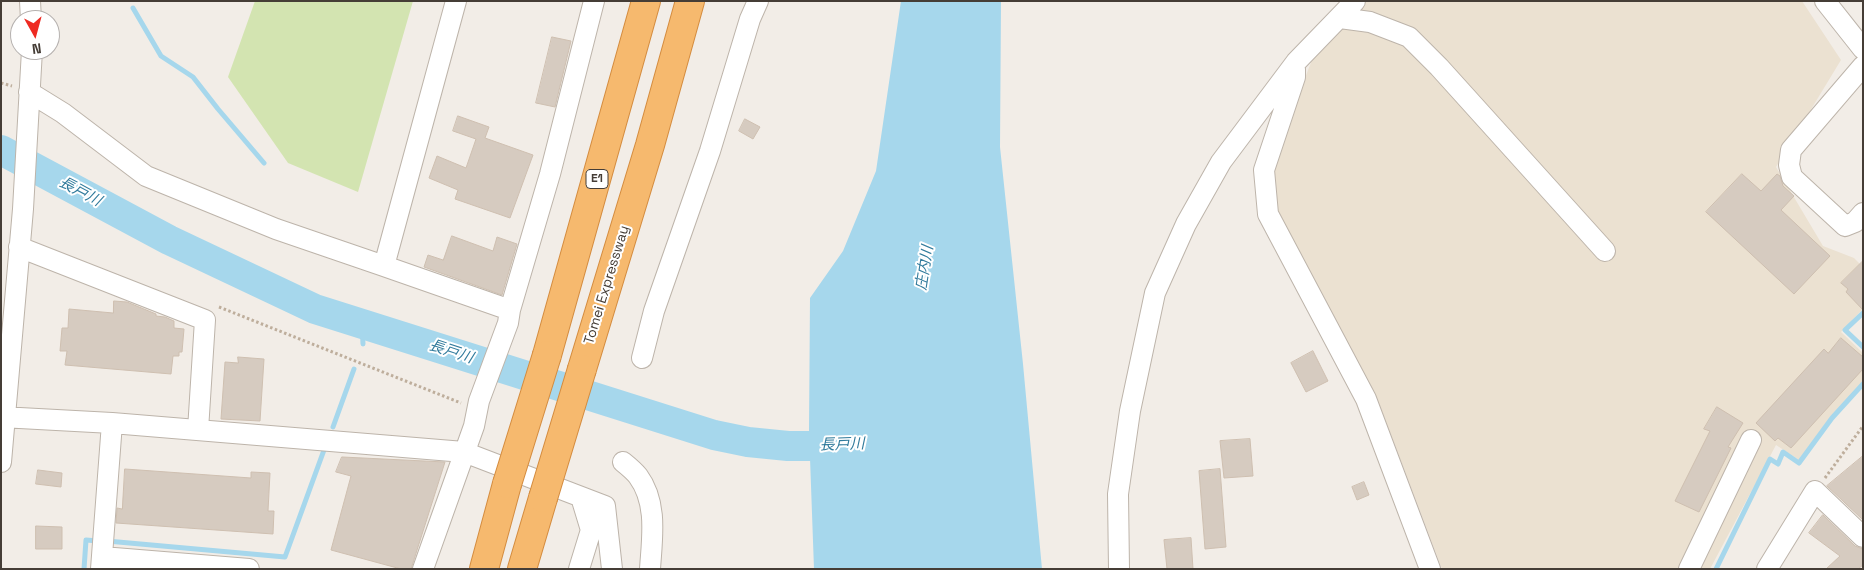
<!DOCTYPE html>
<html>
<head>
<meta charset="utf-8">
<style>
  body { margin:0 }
  #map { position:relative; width:1864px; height:570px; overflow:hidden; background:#f2ede7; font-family:"Space Grotesk",sans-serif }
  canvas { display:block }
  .frame { position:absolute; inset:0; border:2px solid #453d36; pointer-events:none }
  .north { position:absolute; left:10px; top:10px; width:50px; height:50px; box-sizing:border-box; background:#fff; border:1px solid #b5b1af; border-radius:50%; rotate:173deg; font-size:14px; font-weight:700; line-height:20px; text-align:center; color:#453d36 }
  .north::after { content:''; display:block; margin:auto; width:18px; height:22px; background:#ee2a22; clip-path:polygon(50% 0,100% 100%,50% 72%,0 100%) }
</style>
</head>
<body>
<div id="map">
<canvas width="1864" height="570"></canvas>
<div class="frame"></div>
<div class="north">N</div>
</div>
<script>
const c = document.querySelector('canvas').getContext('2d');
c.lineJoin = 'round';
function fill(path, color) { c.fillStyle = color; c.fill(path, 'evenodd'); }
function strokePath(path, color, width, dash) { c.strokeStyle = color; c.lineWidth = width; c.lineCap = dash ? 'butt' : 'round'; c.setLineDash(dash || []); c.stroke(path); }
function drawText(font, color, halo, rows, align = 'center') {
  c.font = font + ' "Space Grotesk","Noto Sans JP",sans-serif'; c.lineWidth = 4; c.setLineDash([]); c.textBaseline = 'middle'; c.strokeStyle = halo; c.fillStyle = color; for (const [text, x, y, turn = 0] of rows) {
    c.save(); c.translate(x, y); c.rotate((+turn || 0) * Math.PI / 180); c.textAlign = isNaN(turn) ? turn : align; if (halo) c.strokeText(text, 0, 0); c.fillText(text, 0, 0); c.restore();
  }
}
const education = new Path2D(`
  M 1366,1 L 1802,1 L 1841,60 L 1776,167 L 1823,246 L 1854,258 L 1863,267 L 1863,309 L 1841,332 L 1863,353 L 1863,382 L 1831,416 L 1799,460 L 1776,445 L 1710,569 L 1442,569 L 1375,393 L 1276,211 L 1271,174 L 1286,126 L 1314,55 Z`);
const green = new Path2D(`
  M 255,1 L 413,1 L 358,192 L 288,163 L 228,77 Z`);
const water = new Path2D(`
  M 901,1 L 1001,1 L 1000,147 L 1023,364 L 1042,569 L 814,569 L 809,430 L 810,298 L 843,251 L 876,171 Z`);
const stream = new Path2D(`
  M 133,8 L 161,56 L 193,77 L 218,109 L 264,163
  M 1863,313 L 1845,330 L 1863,347
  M 362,323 L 363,344
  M 333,427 L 354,369
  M 107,541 L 285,557 L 324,450
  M 84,569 L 86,540 L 98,541
  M 1716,569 L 1770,459 L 1778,464 L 1783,452 L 1799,463 L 1832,418 L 1863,384`);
const river = new Path2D(`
  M 1,150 L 169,240 L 315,309 L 714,435 L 748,442 L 788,446 L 850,446`);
const building = new Path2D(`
  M 552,37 L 571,41 L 555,107 L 536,103 Z
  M 458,116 L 489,127 L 485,138 L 533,155 L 510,218 L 455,199 L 458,190 L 429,178 L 437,156 L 466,168 L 476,139 L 453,131 Z
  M 745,119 L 760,127 L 753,139 L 739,131 Z
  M 1742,174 L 1761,191 L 1777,174 L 1780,176 L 1783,186 L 1794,196 L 1781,210 L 1830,256 L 1794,294 L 1706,212 Z
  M 452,236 L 493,251 L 497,237 L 517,244 L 502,295 L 424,267 L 428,255 L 443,260 Z
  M 1863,261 L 1863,310 L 1846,292 L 1848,289 L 1841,283 Z
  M 114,301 L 127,302 L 156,314 L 156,316 L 165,317 L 174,321 L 174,328 L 184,329 L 182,352 L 179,352 L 179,356 L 173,356 L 171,374 L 65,365 L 67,351 L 60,351 L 62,328 L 68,328 L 69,309 L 113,313 Z
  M 1841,338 L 1863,357 L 1863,369 L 1791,448 L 1778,438 L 1775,441 L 1756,423 L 1824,349 L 1828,353 Z
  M 1313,351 L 1328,381 L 1306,392 L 1291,363 Z
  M 238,357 L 264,359 L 260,421 L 221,419 L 225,362 L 238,363 Z
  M 1717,407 L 1743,423 L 1728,447 L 1731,448 L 1699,512 L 1675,501 L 1710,431 L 1704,429 Z
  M 1250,439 L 1253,476 L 1224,478 L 1220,441 Z
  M 1863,456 L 1863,520 L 1827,486 Z
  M 342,457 L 445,462 L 411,569 L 401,569 L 331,550 L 351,476 L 336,472 Z
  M 125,469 L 251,478 L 251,472 L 270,473 L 268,511 L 274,511 L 273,534 L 116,523 L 117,508 L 122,509 Z
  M 1220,469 L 1226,547 L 1205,549 L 1199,471 Z
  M 38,470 L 62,473 L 61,487 L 36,484 Z
  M 1364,482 L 1369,495 L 1357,500 L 1352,487 Z
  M 1823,515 L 1855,546 L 1863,549 L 1863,565 L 1858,569 L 1826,569 L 1840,556 L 1809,533 Z
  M 36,526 L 62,527 L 62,549 L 36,549 Z
  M 1191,538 L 1193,569 L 1167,569 L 1164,540 Z`);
const path = new Path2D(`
  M 1,83 L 12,86
  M 219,307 L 461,403
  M 1825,478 L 1863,426`);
const minor = new Path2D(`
  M 30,1 L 31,20
  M 456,1 L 384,266 L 510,310
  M 1825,1 L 1863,49
  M 1340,18 L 1370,22 L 1409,37 L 1439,67 L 1605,251
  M 1863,66 L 1791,150 L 1789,165 L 1792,177 L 1845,226 L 1855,222 L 1863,213
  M 1295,69 L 1295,77 L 1264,170 L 1268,214 L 1366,399 L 1430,569
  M 29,92 L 63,113 L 146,176 L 276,229 L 384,266
  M 19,247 L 205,320 L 198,430
  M 642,358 L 654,311 L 710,151 L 750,19 L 758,1
  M 1,417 L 112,423 L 464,452 L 605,506 L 612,569
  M 1,462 L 23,209 L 32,50
  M 623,462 C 628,466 634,471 638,476 C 658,503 652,538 650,569
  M 102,557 L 249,569
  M 101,569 L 112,423
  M 423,569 L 474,426 L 479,401 L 508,323 L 510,310 L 550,174 L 594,1
  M 579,569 L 591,530 L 581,497
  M 1119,569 L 1118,494 L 1130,411 L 1155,293 L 1186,224 L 1221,162 L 1296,62 L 1355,1
  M 1689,569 L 1751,440
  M 1767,569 L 1815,491 L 1863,537`);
const highway = new Path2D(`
  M 547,355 L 646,1
  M 582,369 L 650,145 L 690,1
  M 484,569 L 507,484
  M 522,569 L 543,498`);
const highwayBridge = new Path2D(`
  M 507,484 L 547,355
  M 543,498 L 582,369`);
const shields = [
  [597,179,22]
];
const shieldNames = [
  ["E1",597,179]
];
const streetNames = [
  ["Tomei Expressway",607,285,-73]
];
const waterNames = [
  ["長戸川",80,192,28],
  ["庄内川",925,268,-81],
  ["長戸川",451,352,18],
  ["長戸川",842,445,-2]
];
fill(education, '#ebe1d1');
fill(green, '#d3e4b1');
fill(water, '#a6d7ec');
strokePath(stream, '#a6d7ec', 5);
strokePath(river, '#a6d7ec', 30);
fill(building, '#d6cbc0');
strokePath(building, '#cebfb0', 1);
strokePath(minor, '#bdb4aa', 22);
strokePath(highway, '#d48c3f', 30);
strokePath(path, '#beae9c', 3, [2.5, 2.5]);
strokePath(minor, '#fff', 20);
strokePath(highway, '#f6b96e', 28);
strokePath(highwayBridge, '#d48c3f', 30, []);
strokePath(highwayBridge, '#f6b96e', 28);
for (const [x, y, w] of shields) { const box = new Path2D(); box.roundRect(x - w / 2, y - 9.5, w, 19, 4); c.fillStyle = '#fff'; c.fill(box); strokePath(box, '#453d36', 1); }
drawText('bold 12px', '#453d36', null, shieldNames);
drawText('14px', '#453d36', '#fff', streetNames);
drawText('italic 15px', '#317b9c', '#fff', waterNames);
</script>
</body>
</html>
